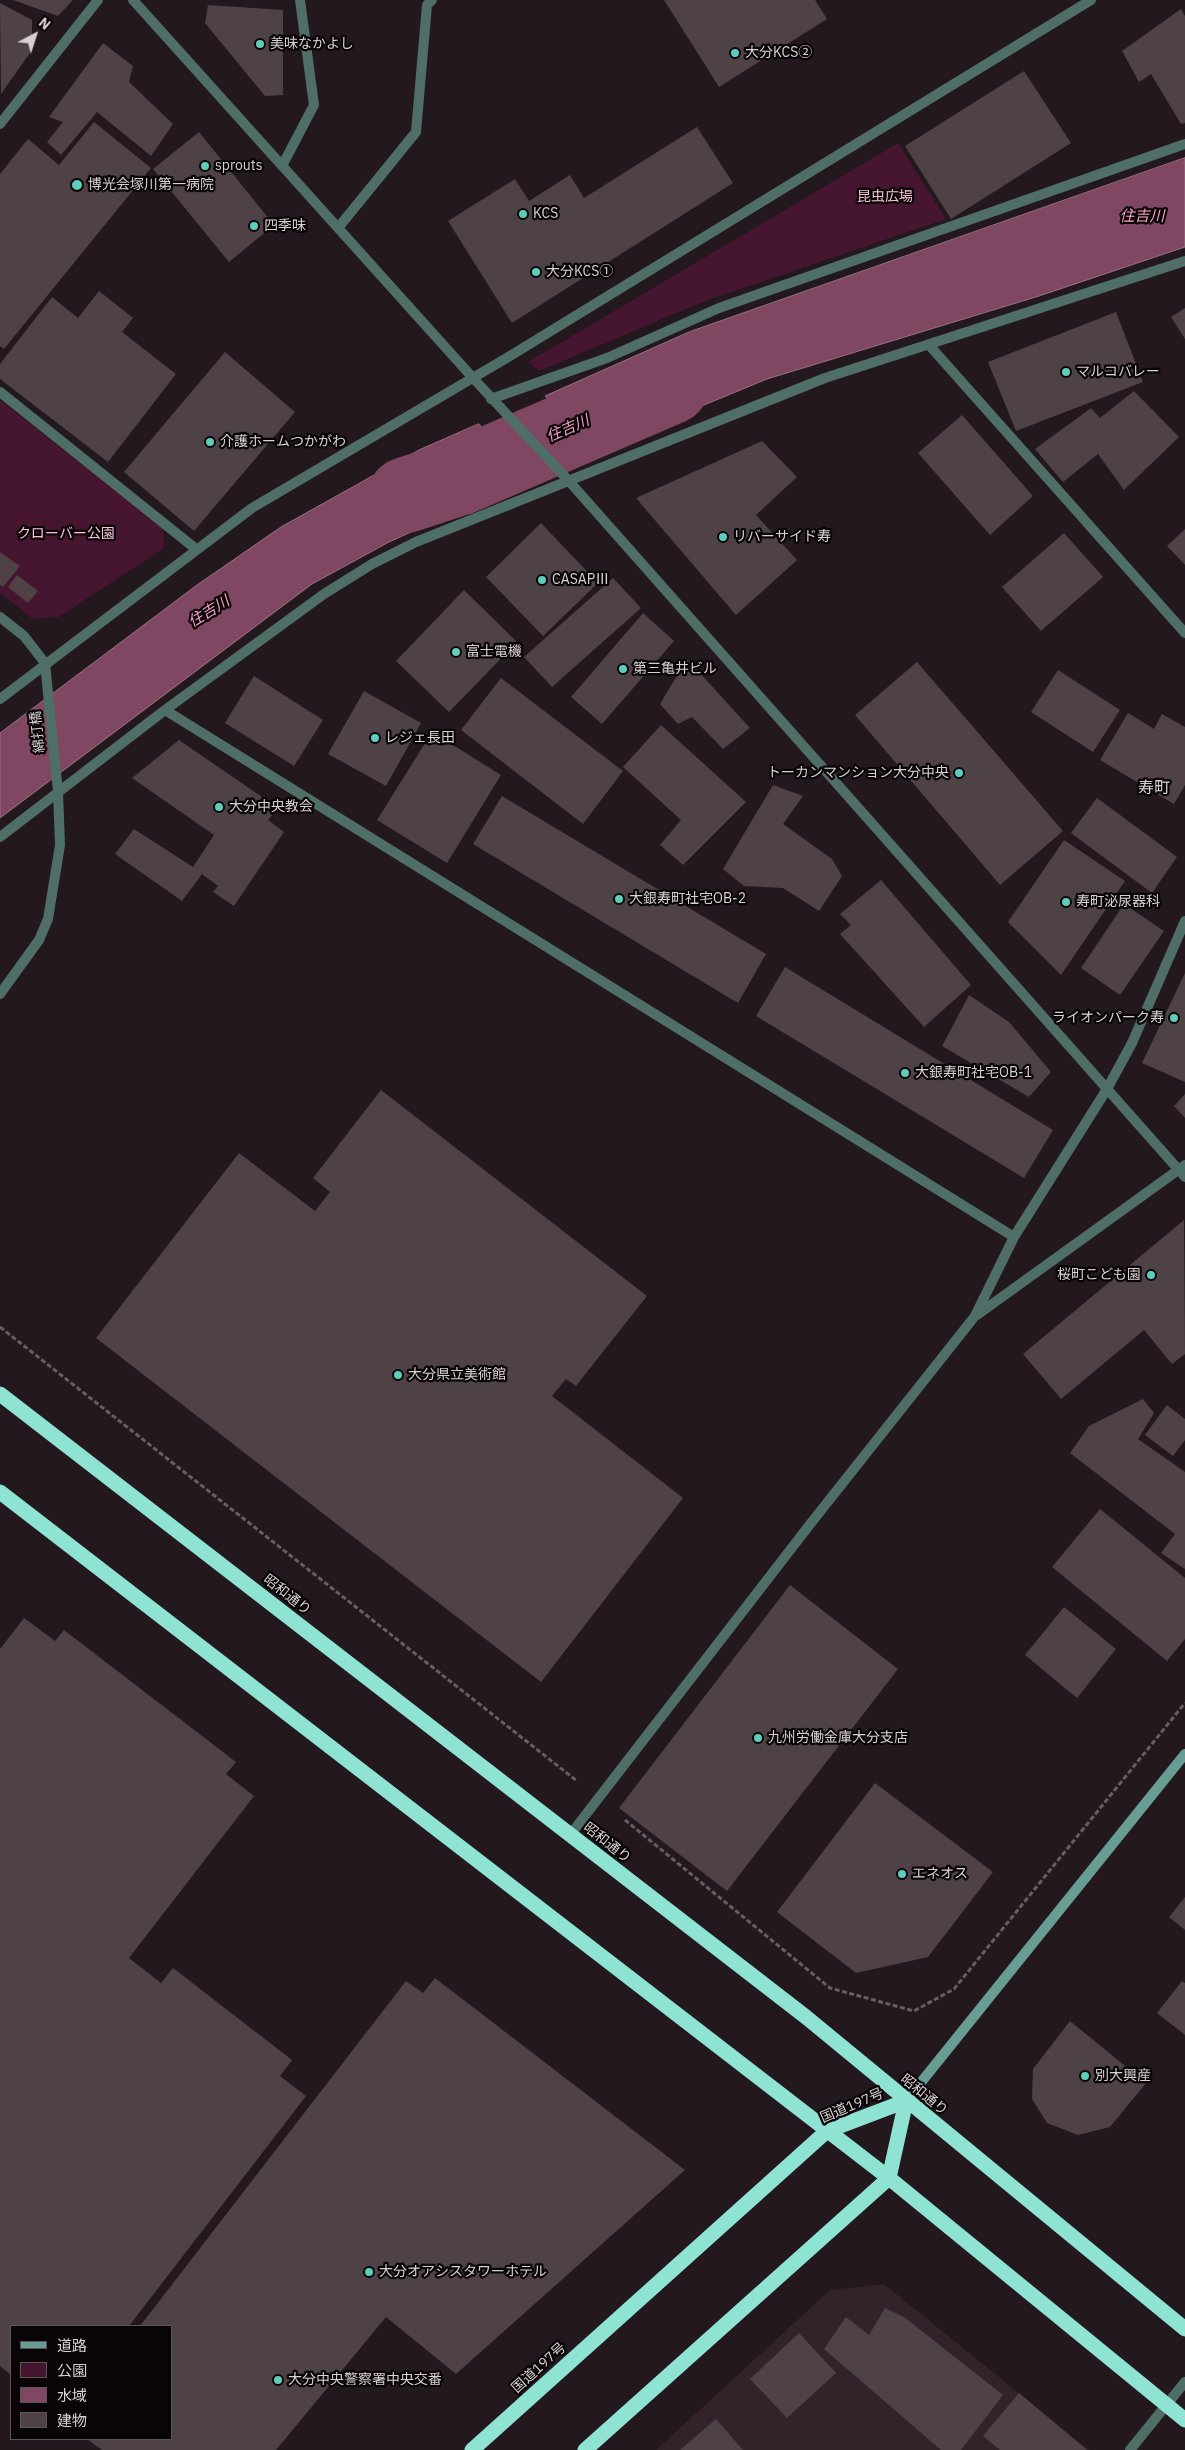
<!DOCTYPE html>
<html>
<head>
<meta charset="utf-8">
<style>
  body { margin:0 }
  #map { position:relative; width:1185px; height:2450px; overflow:hidden; background:#23181d; font-family:"IBM Plex Sans","Noto Sans JP",sans-serif }
  canvas { display:block }
  .legend { position:absolute; left:10px; top:2325px; width:162px; height:115px; box-sizing:border-box; background:#090507; border:1px solid #5c5659; margin:0; padding:6px 9px; list-style:none; font-size:15px; color:#d8d0d3 }
  .legend li { display:flex; align-items:center; gap:10px; height:25px }
  .legend b { width:25px; border:1px solid #5c5659 }
  .north { position:absolute; left:10px; top:10px; width:50px; height:50px; -webkit-text-stroke:4px #090507; paint-order:stroke; rotate:40deg; font-size:14px; font-weight:700; line-height:20px; text-align:center; color:#d8d0d3 }
  .north::after { content:''; display:block; margin:auto; width:18px; height:22px; background:#d8d0d3; clip-path:polygon(50% 0,100% 100%,50% 72%,0 100%) }
</style>
</head>
<body>
<div id="map">
<canvas width="1185" height="2450"></canvas>
<ul class="legend">
<li><b style="height:6px;background:#689d93"></b>道路</li>
<li><b style="height:14px;background:#46152f"></b>公園</li>
<li><b style="height:14px;background:#804762"></b>水域</li>
<li><b style="height:14px;background:#4e4247"></b>建物</li>
</ul>
<div class="north">N</div>
</div>
<script>
const c = document.querySelector('canvas').getContext('2d');
c.lineJoin = 'round';
function fill(path, color) { c.fillStyle = color; c.fill(path, 'evenodd'); }
function strokePath(path, color, width, dash) { c.strokeStyle = color; c.lineWidth = width; c.lineCap = dash ? 'butt' : 'round'; c.setLineDash(dash || []); c.stroke(path); }
function drawText(font, color, halo, rows, align = 'center') {
  c.font = font + ' "IBM Plex Sans","Noto Sans JP",sans-serif'; c.lineWidth = 4.5; c.setLineDash([]); c.textBaseline = 'middle'; c.strokeStyle = halo; c.fillStyle = color; for (const [text, x, y, turn = 0] of rows) {
    c.save(); c.translate(x, y); c.rotate((+turn || 0) * Math.PI / 180); c.textAlign = isNaN(turn) ? turn : align; if (halo) c.strokeText(text, 0, 0); c.fillText(text, 0, 0); c.restore();
  }
}
const built = new Path2D(`
  M 884,2284 L 1089,2450 L 656,2450 L 830,2290 Z`);
const green = new Path2D(`
  M 898,143 L 946,219 L 705,301 L 539,371 L 528,362 Z
  M 0,400 L 163,528 L 164,548 L 59,617 L 33,619 L 0,593 Z`);
const water = new Path2D(`
  M 1185,158 L 1185,247 L 1039,296 L 767,379 L 595,450 L 545,396 L 689,332 Z
  M 479,424 L 524,481 L 389,542 L 312,584 L 0,818 L 0,733 L 197,585 L 281,527 L 419,450 Z`);
const river = new Path2D(`
  M 406,495 L 458,478 L 671,386`);
const building = new Path2D(`
  M 13,0 L 73,0 L 58,16 Z
  M 664,0 L 815,0 L 827,19 L 719,87 Z
  M 0,3 L 32,20 L 32,50 L 1,94 Z
  M 208,5 L 283,10 L 283,95 L 265,96 L 205,23 Z
  M 1181,9 L 1185,16 L 1185,123 L 1181,124 L 1151,74 L 1139,82 L 1122,51 Z
  M 103,43 L 133,66 L 129,82 L 173,124 L 151,156 L 97,112 L 61,155 L 47,142 L 63,122 L 49,117 Z
  M 1024,71 L 1071,143 L 951,219 L 905,146 Z
  M 94,122 L 151,168 L 4,349 L 0,346 L 0,174 L 28,139 L 59,165 Z
  M 697,127 L 733,183 L 512,323 L 448,221 L 515,179 L 529,201 L 570,175 L 584,198 Z
  M 199,132 L 274,225 L 229,262 L 153,169 Z
  M 99,291 L 133,318 L 122,332 L 176,374 L 108,462 L 0,379 L 0,364 L 52,297 L 78,318 Z
  M 1185,308 L 1185,339 L 1171,317 Z
  M 1116,312 L 1143,382 L 1016,431 L 988,362 Z
  M 225,352 L 295,412 L 194,531 L 124,472 Z
  M 1134,391 L 1179,437 L 1124,490 L 1098,454 L 1063,482 L 1035,449 L 1091,408 L 1100,418 Z
  M 962,415 L 1033,496 L 990,535 L 918,453 Z
  M 762,441 L 797,477 L 756,515 L 797,560 L 736,615 L 636,498 Z
  M 541,523 L 598,583 L 543,636 L 486,577 Z
  M 1185,529 L 1185,565 L 1167,546 Z
  M 1064,533 L 1103,577 L 1041,631 L 1002,587 Z
  M 0,552 L 20,566 L 3,587 L 0,585 Z
  M 17,575 L 38,591 L 28,603 L 8,587 Z
  M 613,578 L 641,608 L 552,687 L 524,657 Z
  M 464,590 L 517,642 L 449,712 L 396,661 Z
  M 643,613 L 674,641 L 602,724 L 571,697 Z
  M 687,659 L 750,728 L 723,749 L 692,717 L 678,724 L 660,704 Z
  M 917,662 L 1063,831 L 1000,885 L 855,715 Z
  M 1058,670 L 1120,710 L 1093,752 L 1031,712 Z
  M 254,676 L 323,720 L 294,766 L 225,723 Z
  M 501,678 L 623,771 L 583,824 L 461,730 Z
  M 364,691 L 421,723 L 386,786 L 328,754 Z
  M 1128,713 L 1154,729 L 1162,714 L 1185,727 L 1185,785 L 1174,804 L 1100,760 Z
  M 661,725 L 746,802 L 683,865 L 660,845 L 681,820 L 623,767 Z
  M 432,732 L 501,775 L 447,863 L 377,820 Z
  M 179,740 L 262,797 L 258,803 L 273,814 L 268,820 L 284,832 L 234,906 L 213,892 L 218,886 L 202,874 L 182,901 L 115,854 L 134,829 L 193,867 L 214,835 L 132,778 Z
  M 773,785 L 803,796 L 783,824 L 832,859 L 842,876 L 819,911 L 783,888 L 744,886 L 723,869 Z
  M 502,796 L 766,954 L 738,1003 L 473,844 Z
  M 1097,798 L 1177,857 L 1152,893 L 1071,833 Z
  M 1064,840 L 1125,881 L 1061,975 L 1008,922 Z
  M 881,880 L 971,985 L 924,1027 L 840,934 L 851,925 L 840,914 Z
  M 1124,904 L 1164,931 L 1120,995 L 1081,968 Z
  M 785,967 L 1053,1130 L 1024,1178 L 756,1016 Z
  M 1185,973 L 1185,1082 L 1142,1063 Z
  M 969,995 L 1009,1022 L 1051,1072 L 1029,1097 L 942,1046 Z
  M 381,1090 L 647,1296 L 576,1386 L 566,1379 L 552,1396 L 683,1498 L 541,1682 L 96,1338 L 239,1153 L 315,1211 L 330,1192 L 313,1178 Z
  M 1185,1094 L 1185,1118 L 1174,1106 Z
  M 1184,1220 L 1185,1354 L 1172,1364 L 1144,1330 L 1061,1399 L 1023,1354 Z
  M 1143,1399 L 1154,1413 L 1138,1439 L 1185,1472 L 1185,1569 L 1161,1553 L 1175,1534 L 1070,1453 L 1089,1426 Z
  M 1167,1405 L 1185,1419 L 1185,1440 L 1173,1456 L 1145,1435 Z
  M 1100,1509 L 1185,1578 L 1185,1639 L 1167,1661 L 1052,1567 Z
  M 790,1585 L 898,1669 L 727,1891 L 619,1808 Z
  M 1064,1607 L 1116,1649 L 1077,1698 L 1025,1655 Z
  M 24,1618 L 55,1641 L 64,1630 L 236,1762 L 226,1774 L 254,1796 L 129,1958 L 161,1983 L 173,1968 L 292,2060 L 280,2076 L 306,2096 L 129,2326 L 11,2326 L 11,2375 L 0,2366 L 0,1649 Z
  M 875,1783 L 993,1872 L 928,1957 L 856,1973 L 777,1912 Z
  M 1185,1897 L 1185,1930 L 1169,1917 Z
  M 435,1978 L 685,2170 L 456,2374 L 386,2317 L 276,2450 L 102,2450 L 87,2439 L 171,2439 L 171,2326 L 140,2326 L 406,1981 L 423,1993 Z
  M 1182,1981 L 1185,1983 L 1185,2035 L 1157,2013 Z
  M 1070,2021 L 1146,2083 L 1110,2127 L 1078,2135 L 1047,2123 L 1032,2099 L 1033,2069 Z
  M 885,2308 L 904,2317 L 1003,2395 L 961,2450 L 941,2450 L 824,2349 L 846,2317 L 869,2335 Z
  M 799,2333 L 836,2373 L 787,2418 L 750,2379 Z
  M 1019,2393 L 1087,2450 L 1000,2450 L 983,2436 Z
  M 716,2419 L 743,2450 L 680,2450 Z`);
const path = new Path2D(`
  M 0,1327 L 577,1781
  M 625,1820 L 830,1988 L 914,2011 L 954,1989 L 1185,1703`);
const street = new Path2D(`
  M 133,0 L 473,378 L 568,480 L 1185,1177
  M 0,124 L 98,0
  M 282,166 L 314,105 L 300,0
  M 338,228 L 416,132 L 427,5 L 432,0
  M 929,345 L 1185,633
  M 0,392 L 196,549
  M 491,399 L 607,358 L 719,308 L 1185,144
  M 0,617 L 24,636 L 45,663 L 58,792 L 60,845 L 48,919 L 39,940 L 0,994
  M 0,699 L 252,508 L 510,356 L 1091,0
  M 165,710 L 1014,1237
  M 0,837 L 165,710 L 324,594 L 372,564 L 416,542 L 825,378 L 1185,261
  M 977,1315 L 1185,1165
  M 570,1835 L 811,1523 L 975,1316 L 1014,1237 L 1107,1089 L 1132,1043 L 1185,921
  M 1130,2450 L 1185,2382`);
const secondary = new Path2D(`
  M 906,2101 L 1185,1754`);
const highway = new Path2D(`
  M 0,1394 L 806,2017 L 1185,2329
  M 0,1492 L 889,2178 L 1185,2420
  M 472,2450 L 827,2131 L 906,2101
  M 585,2450 L 889,2178 L 906,2101`);
const markers = [
  [260,44,5,"#5ccebb"],
  [735,53,5,"#5ccebb"],
  [205,166,5,"#5ccebb"],
  [77,185,6,"#5ccebb"],
  [523,214,5,"#5ccebb"],
  [254,226,5,"#5ccebb"],
  [536,272,5,"#5ccebb"],
  [1066,372,5,"#5ccebb"],
  [210,442,5,"#5ccebb"],
  [723,537,5,"#5ccebb"],
  [542,580,5,"#5ccebb"],
  [456,652,5,"#5ccebb"],
  [623,669,5,"#5ccebb"],
  [375,738,5,"#5ccebb"],
  [959,773,5,"#5ccebb"],
  [219,807,5,"#5ccebb"],
  [619,899,5,"#5ccebb"],
  [1066,902,5,"#5ccebb"],
  [1174,1018,5,"#5ccebb"],
  [905,1073,5,"#5ccebb"],
  [1151,1275,5,"#5ccebb"],
  [398,1375,5,"#5ccebb"],
  [758,1738,5,"#5ccebb"],
  [902,1874,5,"#5ccebb"],
  [1085,2076,5,"#5ccebb"],
  [369,2272,5,"#5ccebb"],
  [278,2380,5,"#5ccebb"]
];
const poiNames = [
  ["美味なかよし",270,44],
  ["大分KCS②",745,53],
  ["sprouts",215,166],
  ["博光会塚川第一病院",88,185],
  ["KCS",533,214],
  ["四季味",264,226],
  ["大分KCS①",546,272],
  ["マルコバレー",1076,372],
  ["介護ホームつかがわ",220,442],
  ["リバーサイド寿",733,537],
  ["CASAPⅢ",552,580],
  ["富士電機",466,652],
  ["第三亀井ビル",633,669],
  ["レジェ長田",385,738],
  ["トーカンマンション大分中央",949,773,"right"],
  ["大分中央教会",229,807],
  ["大銀寿町社宅OB-2",629,899],
  ["寿町泌尿器科",1076,902],
  ["ライオンパーク寿",1164,1018,"right"],
  ["大銀寿町社宅OB-1",915,1073],
  ["桜町こども園",1141,1275,"right"],
  ["大分県立美術館",408,1375],
  ["九州労働金庫大分支店",768,1738],
  ["エネオス",912,1874],
  ["別大興産",1095,2076],
  ["大分オアシスタワーホテル",379,2272],
  ["大分中央警察署中央交番",288,2380]
];
const parkNames = [
  ["昆虫広場",885,197],
  ["クローバー公園",66,534]
];
const streetNames = [
  ["綿打橋",38,732,-96],
  ["昭和通り",287,1595,38],
  ["昭和通り",607,1843,38],
  ["昭和通り",924,2095,39],
  ["国道197号",852,2106,-23],
  ["国道197号",539,2368,-42]
];
const waterNames = [
  ["住吉川",1142,217],
  ["住吉川",568,429,-24],
  ["住吉川",209,612,-32]
];
const quarterNames = [
  ["寿町",1154,788]
];
fill(built, '#322229');
fill(green, '#46152f');
fill(water, '#804762');
strokePath(water, '#9a7084', 1);
strokePath(river, '#804762', 76);
fill(building, '#4e4247');
strokePath(path, '#675d62', 3, [5, 2.5]);
strokePath(street, '#4e6e67', 10);
strokePath(secondary, '#689d93', 10);
strokePath(highway, '#8fe3d3', 15);
for (const [x, y, r, color] of markers) { const dot = new Path2D(); dot.arc(x, y, r, 0, 2 * Math.PI); c.fillStyle = color; c.fill(dot); strokePath(dot, '#090507', 2); }
drawText('14px', '#d8d0d3', '#090507', poiNames, 'left');
drawText('14px', '#f9c2d9', '#090507', parkNames);
drawText('14px', '#d8d0d3', '#090507', streetNames);
drawText('italic 15px', '#faa1c9', '#090507', waterNames);
drawText('16px', '#d8d0d3', '#090507', quarterNames);
</script>
</body>
</html>
